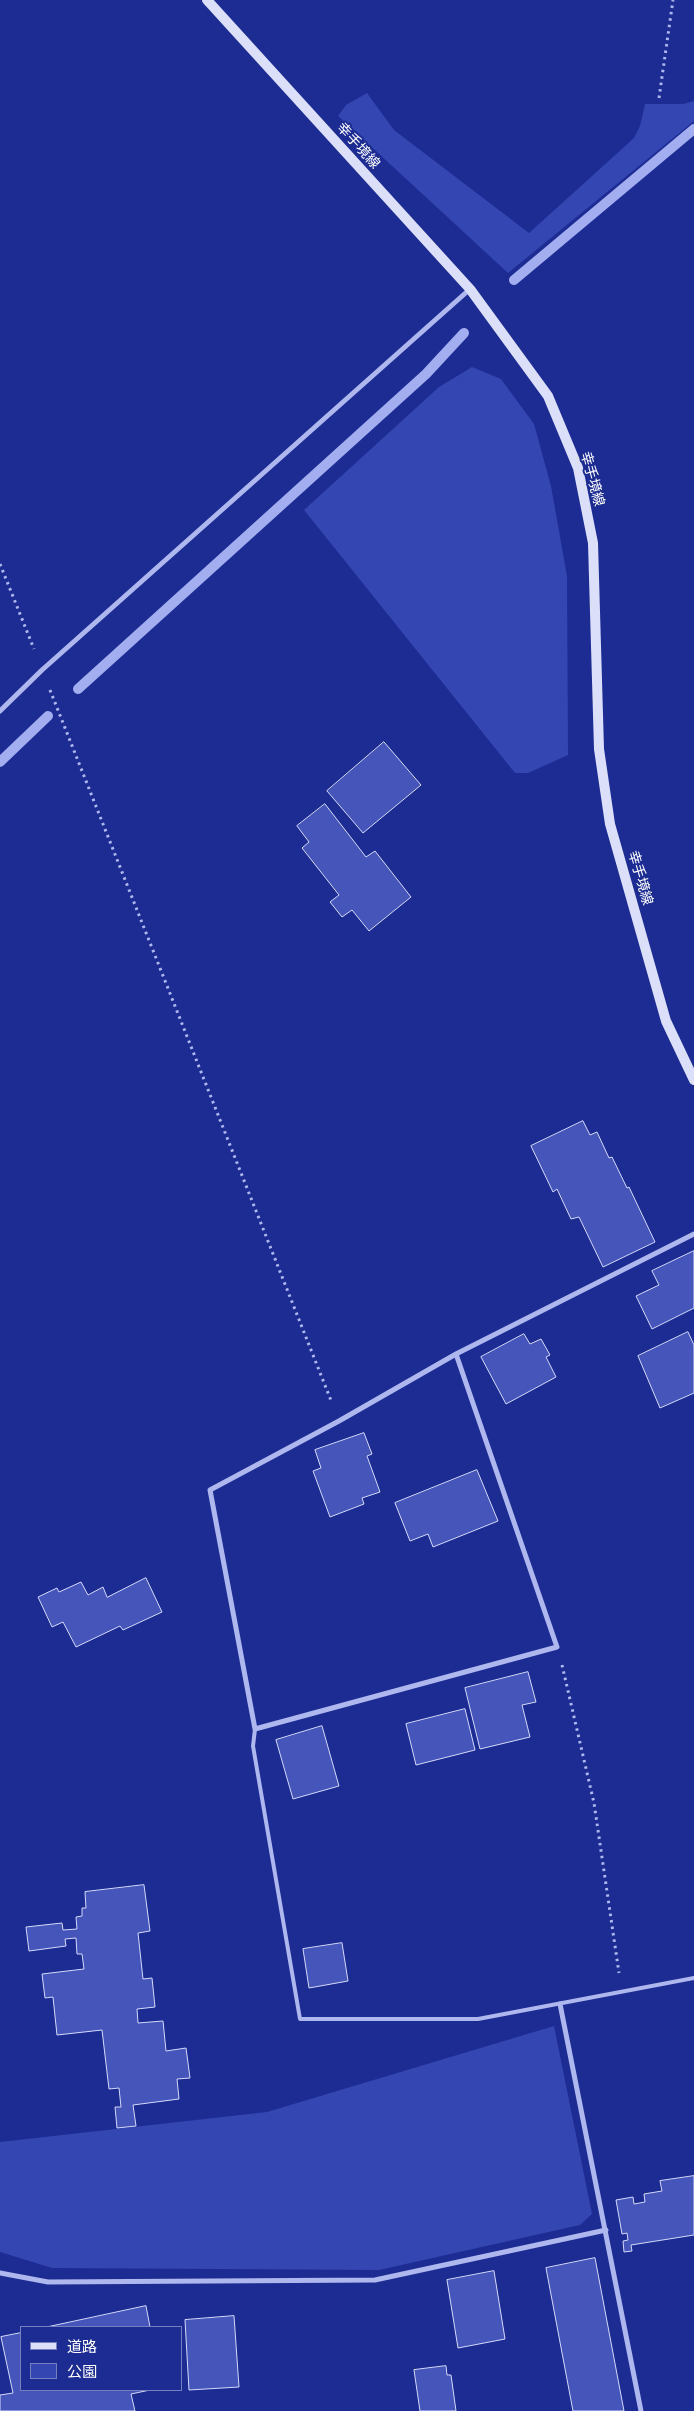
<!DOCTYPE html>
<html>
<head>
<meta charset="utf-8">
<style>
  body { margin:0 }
  #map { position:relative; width:694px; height:2411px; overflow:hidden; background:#1d2c93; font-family:Manrope,"Noto Sans JP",sans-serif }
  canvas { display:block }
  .legend { position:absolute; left:20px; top:2326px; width:162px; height:65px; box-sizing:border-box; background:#1d2c93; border:1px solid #7780be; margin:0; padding:6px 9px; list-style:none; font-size:15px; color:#fff }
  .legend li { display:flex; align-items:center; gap:10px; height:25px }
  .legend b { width:25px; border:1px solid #7780be }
</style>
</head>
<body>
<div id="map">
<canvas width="694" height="2411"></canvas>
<ul class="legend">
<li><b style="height:6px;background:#dbdffa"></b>道路</li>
<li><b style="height:14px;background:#3446b2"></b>公園</li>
</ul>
</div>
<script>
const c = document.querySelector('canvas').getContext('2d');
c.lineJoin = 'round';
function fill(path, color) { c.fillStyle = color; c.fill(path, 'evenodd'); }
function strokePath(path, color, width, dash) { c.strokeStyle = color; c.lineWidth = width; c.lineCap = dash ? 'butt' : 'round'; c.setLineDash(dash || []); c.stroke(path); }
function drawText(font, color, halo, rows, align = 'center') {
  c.font = font + ' Manrope,"Noto Sans JP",sans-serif'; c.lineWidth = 4; c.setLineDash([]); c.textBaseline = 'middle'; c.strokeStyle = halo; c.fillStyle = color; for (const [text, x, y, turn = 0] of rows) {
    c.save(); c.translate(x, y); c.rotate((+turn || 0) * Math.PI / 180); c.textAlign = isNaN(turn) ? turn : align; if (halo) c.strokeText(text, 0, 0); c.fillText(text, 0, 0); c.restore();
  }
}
const green = new Path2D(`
  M 367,93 L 394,130 L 529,233 L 634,138 L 640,126 L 645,104 L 683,104 L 694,101 L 694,121 L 508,273 L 338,116 L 346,105 Z
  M 472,367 L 501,379 L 534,424 L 551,486 L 567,576 L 568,755 L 528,773 L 515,773 L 304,510 L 439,387 Z
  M 554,2026 L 592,2214 L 580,2225 L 379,2270 L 52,2268 L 0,2252 L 0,2142 L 267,2112 Z`);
const stream = new Path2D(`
  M 514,280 L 694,129
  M 78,689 L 426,374 L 464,333
  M 0,762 L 48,716`);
const building = new Path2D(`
  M 384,742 L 421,785 L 363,833 L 327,791 Z
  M 325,804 L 366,857 L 375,851 L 411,897 L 369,931 L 352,910 L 342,917 L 330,902 L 339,895 L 302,848 L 309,842 L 297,826 Z
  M 583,1121 L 590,1135 L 597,1132 L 609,1158 L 612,1157 L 627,1188 L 629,1187 L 655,1242 L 603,1267 L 579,1217 L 571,1219 L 557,1189 L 553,1192 L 531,1146 Z
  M 694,1251 L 694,1308 L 652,1329 L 636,1296 L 659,1285 L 652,1271 Z
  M 688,1332 L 694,1345 L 694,1393 L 660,1408 L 638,1356 Z
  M 524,1334 L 530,1344 L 541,1339 L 550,1355 L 546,1357 L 556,1377 L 506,1404 L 481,1357 Z
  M 364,1433 L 372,1454 L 367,1456 L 380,1492 L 362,1498 L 364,1504 L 330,1517 L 313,1471 L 321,1468 L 315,1450 Z
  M 477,1470 L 498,1521 L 433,1547 L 428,1534 L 410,1541 L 395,1503 Z
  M 146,1578 L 162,1612 L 123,1630 L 120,1626 L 76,1647 L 63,1622 L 52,1627 L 38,1597 L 57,1588 L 59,1592 L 81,1582 L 88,1595 L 103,1587 L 107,1597 Z
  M 528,1672 L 536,1702 L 522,1705 L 530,1737 L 480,1749 L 465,1688 Z
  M 465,1709 L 475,1750 L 416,1765 L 406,1724 Z
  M 322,1726 L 339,1786 L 293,1799 L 276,1740 Z
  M 144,1885 L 150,1931 L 138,1933 L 143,1979 L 152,1978 L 155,2007 L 137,2009 L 138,2023 L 163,2021 L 166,2051 L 186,2048 L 190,2078 L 177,2079 L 179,2099 L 133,2105 L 136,2126 L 117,2128 L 115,2107 L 121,2107 L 119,2088 L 109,2089 L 102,2030 L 57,2035 L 53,1997 L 45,1998 L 42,1974 L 84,1969 L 82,1954 L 77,1954 L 76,1938 L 65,1939 L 66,1946 L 29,1951 L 26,1927 L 62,1923 L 63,1930 L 77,1929 L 76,1917 L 82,1916 L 82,1908 L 86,1908 L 85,1892 Z
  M 342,1943 L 348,1981 L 309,1988 L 303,1949 Z
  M 694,2176 L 694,2235 L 631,2245 L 632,2251 L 624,2252 L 623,2241 L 628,2240 L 627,2233 L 622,2234 L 616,2200 L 633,2197 L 634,2204 L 645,2202 L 644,2194 L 662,2191 L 660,2181 Z
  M 595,2258 L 624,2411 L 573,2411 L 546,2268 Z
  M 494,2271 L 505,2339 L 458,2348 L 447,2280 Z
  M 146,2306 L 150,2327 L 47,2327 Z
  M 234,2316 L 239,2387 L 189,2390 L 185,2320 Z
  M 21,2333 L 21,2390 L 150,2390 L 131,2394 L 135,2411 L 0,2411 L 0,2395 L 13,2393 L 1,2337 Z
  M 446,2366 L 447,2375 L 451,2375 L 456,2411 L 420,2411 L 414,2370 Z`);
const path = new Path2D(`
  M 659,98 L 673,0
  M 0,564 L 34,649
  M 50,690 L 332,1403
  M 562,1665 L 594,1803 L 619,1973`);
const lane = new Path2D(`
  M 255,1729 L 253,1746 L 300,2019 L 478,2019 L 694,1978`);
const street = new Path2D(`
  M 0,711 L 42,670 L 470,289
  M 456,1354 L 557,1647 L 255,1729 L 210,1490 L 339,1421 L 456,1354 L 694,1234
  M 560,2004 L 641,2411
  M 0,2273 L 48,2282 L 375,2280 L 606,2230`);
const secondary = new Path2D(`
  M 207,0 L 470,289 L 548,396 L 578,468 L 593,543 L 599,749 L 610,824 L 666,1021 L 694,1080`);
const streetNames = [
  ["幸手境線",358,146,48],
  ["幸手境線",592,479,75],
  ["幸手境線",640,878,74]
];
fill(green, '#3446b2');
strokePath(stream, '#a2aef0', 10);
fill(building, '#4555ba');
strokePath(building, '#d5dafa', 1);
strokePath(path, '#aeb7ee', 3, [2.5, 4]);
strokePath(lane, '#aeb7ee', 4);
strokePath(street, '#aeb7ee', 5);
strokePath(secondary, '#dbdffa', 10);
drawText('14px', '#fff', '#1d2c93', streetNames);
</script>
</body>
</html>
